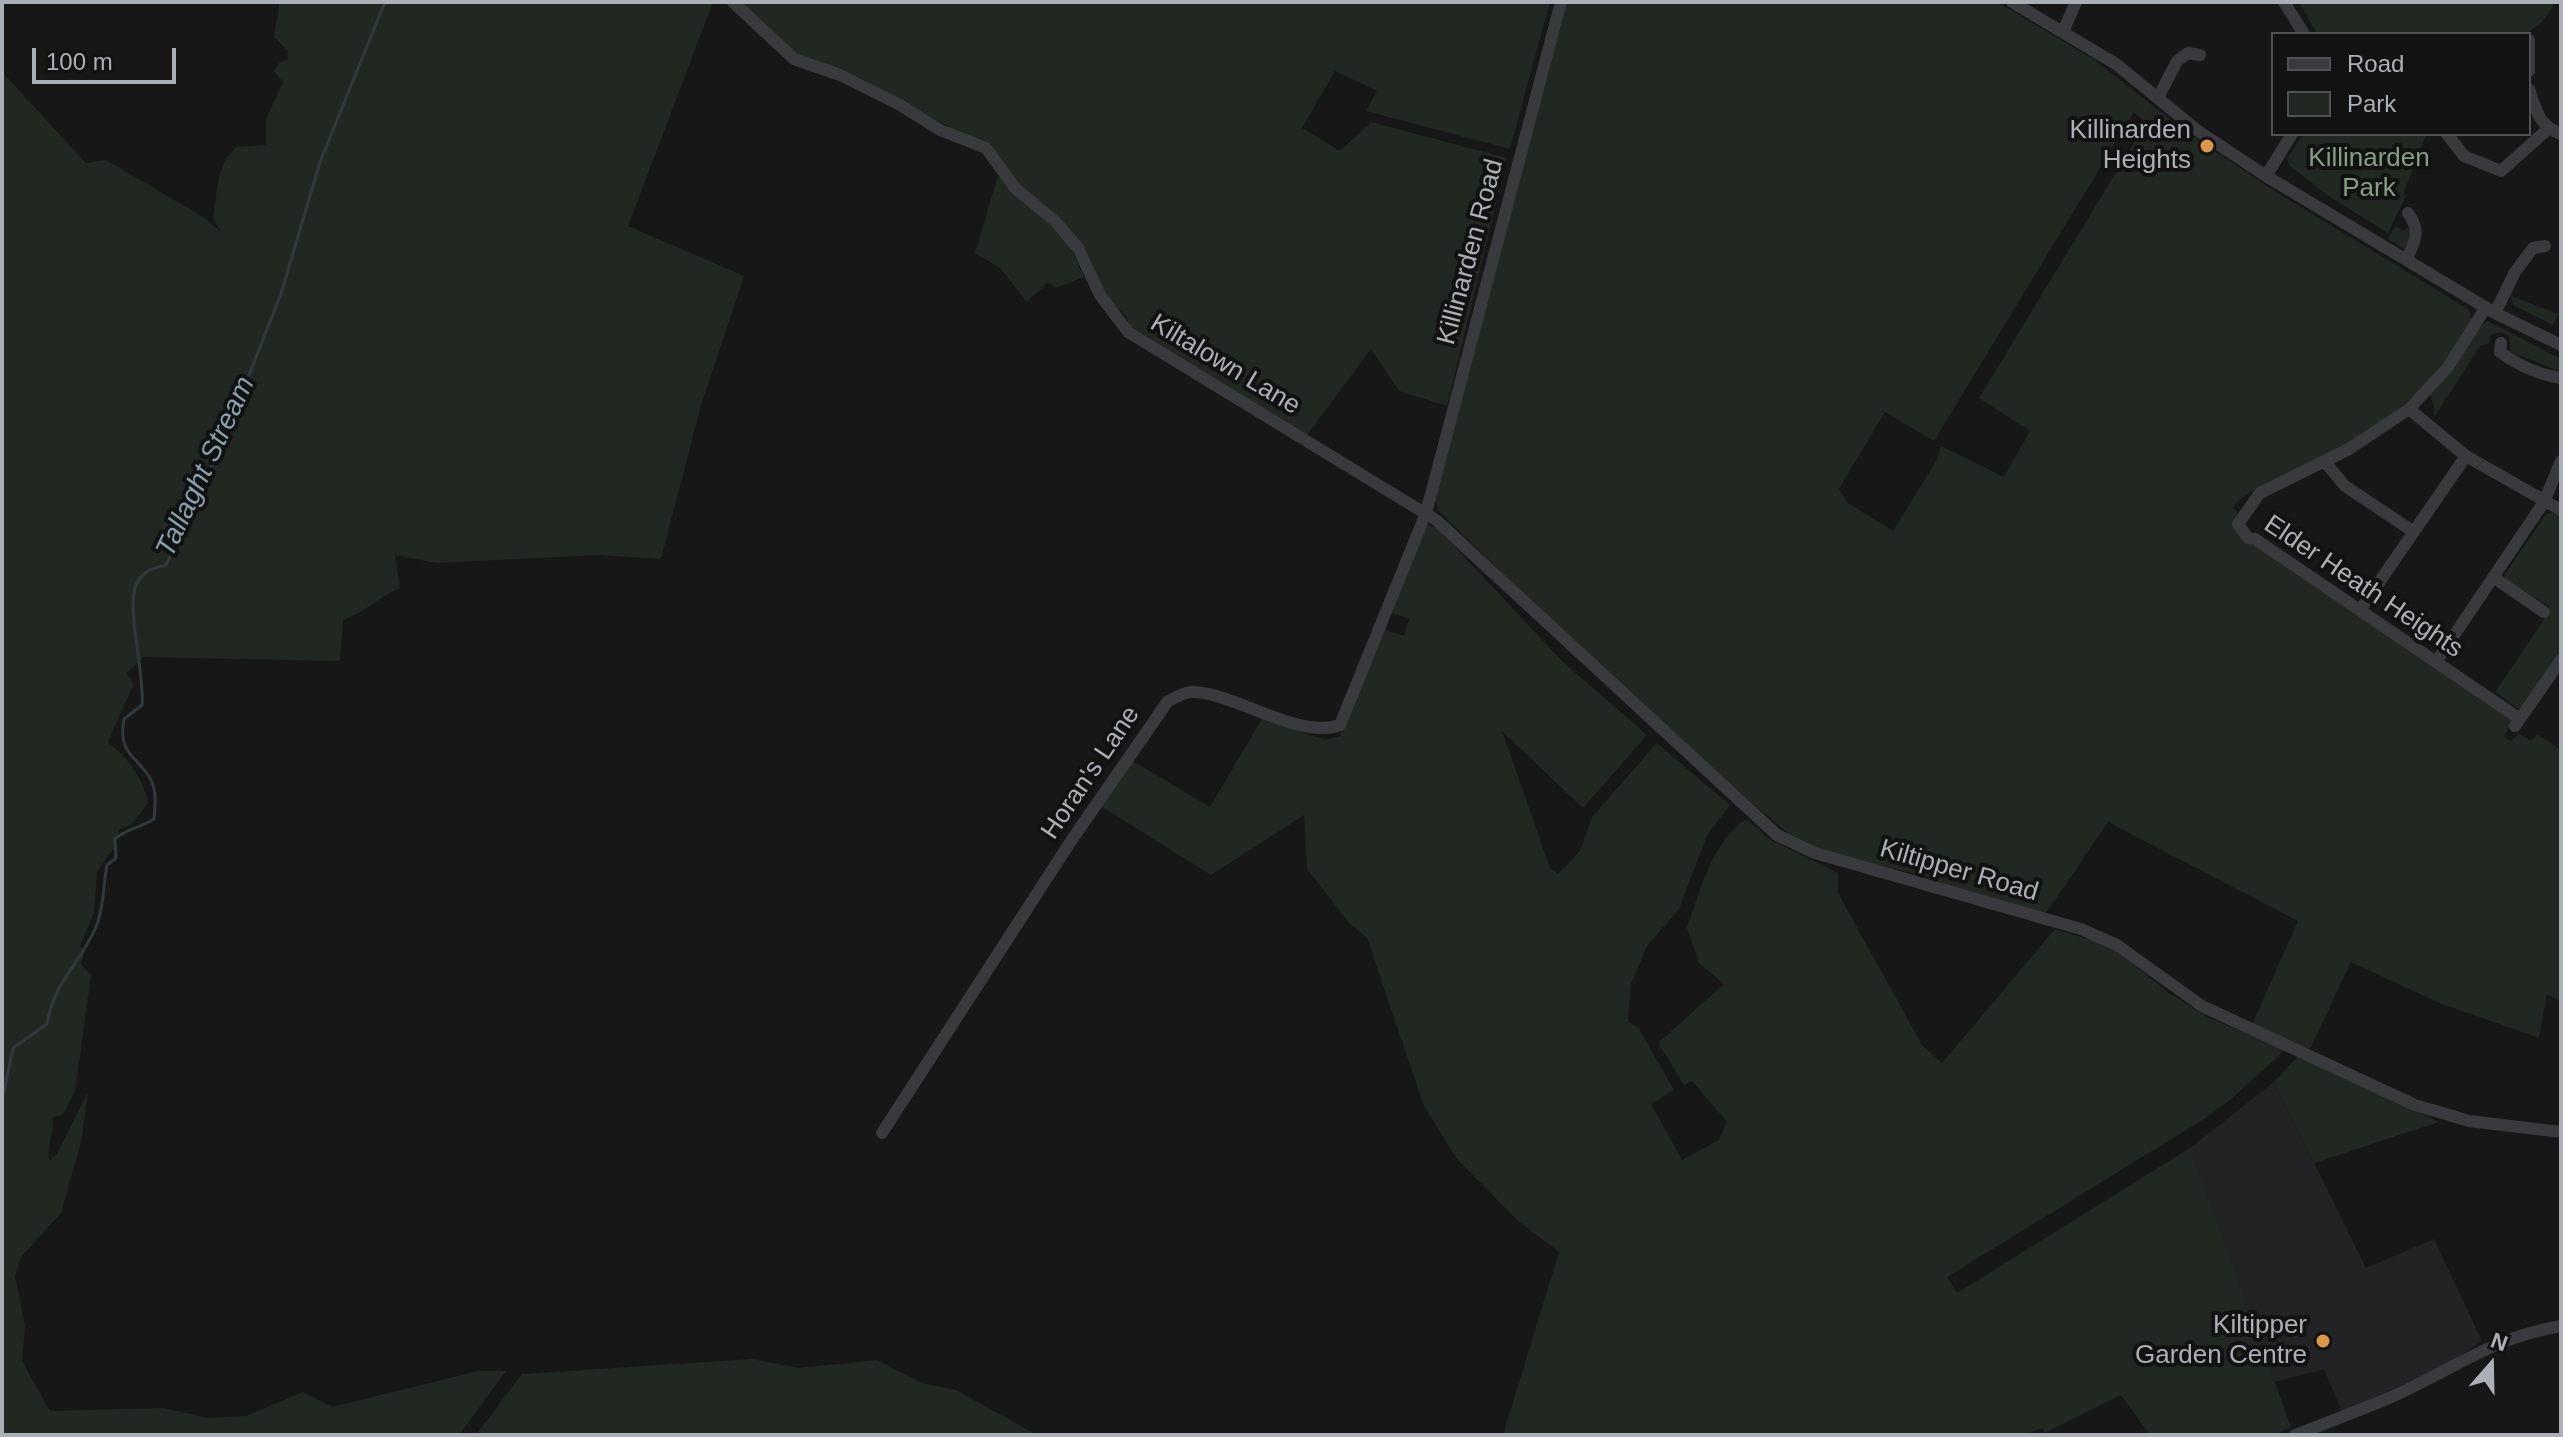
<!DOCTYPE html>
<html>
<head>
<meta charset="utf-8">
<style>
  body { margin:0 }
  #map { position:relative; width:2563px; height:1437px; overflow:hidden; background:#171718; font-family:Helvetica,sans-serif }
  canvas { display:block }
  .frame { position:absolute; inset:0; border:4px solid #abb0b7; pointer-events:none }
  .legend { position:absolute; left:2271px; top:32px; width:260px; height:104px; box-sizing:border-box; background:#121213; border:2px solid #4f5155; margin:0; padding:10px 14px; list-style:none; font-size:24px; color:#abb0b7 }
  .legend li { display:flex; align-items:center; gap:16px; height:40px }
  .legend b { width:40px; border:2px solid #4f5155 }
  .north { position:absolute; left:2451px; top:1325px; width:80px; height:80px; -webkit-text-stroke:6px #121213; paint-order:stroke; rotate:20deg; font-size:22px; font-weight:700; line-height:32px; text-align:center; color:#abb0b7 }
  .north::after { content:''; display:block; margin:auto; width:28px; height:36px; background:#abb0b7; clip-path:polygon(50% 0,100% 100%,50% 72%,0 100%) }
  .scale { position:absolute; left:32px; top:48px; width:144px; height:36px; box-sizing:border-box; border:4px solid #abb0b7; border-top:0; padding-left:10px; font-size:24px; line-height:28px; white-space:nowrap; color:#abb0b7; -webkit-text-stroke:6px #121213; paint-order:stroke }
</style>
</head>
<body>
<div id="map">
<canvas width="2563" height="1437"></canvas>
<div class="frame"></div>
<ul class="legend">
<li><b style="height:10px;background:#383a3d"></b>Road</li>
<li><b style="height:22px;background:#212821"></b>Park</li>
</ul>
<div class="north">N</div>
<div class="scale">100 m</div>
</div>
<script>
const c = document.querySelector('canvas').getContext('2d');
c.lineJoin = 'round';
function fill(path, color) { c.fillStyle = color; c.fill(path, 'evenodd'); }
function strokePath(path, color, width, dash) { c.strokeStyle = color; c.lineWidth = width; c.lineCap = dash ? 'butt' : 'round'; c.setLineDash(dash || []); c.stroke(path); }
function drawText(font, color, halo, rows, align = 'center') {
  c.font = font + ' Helvetica,sans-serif'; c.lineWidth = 8; c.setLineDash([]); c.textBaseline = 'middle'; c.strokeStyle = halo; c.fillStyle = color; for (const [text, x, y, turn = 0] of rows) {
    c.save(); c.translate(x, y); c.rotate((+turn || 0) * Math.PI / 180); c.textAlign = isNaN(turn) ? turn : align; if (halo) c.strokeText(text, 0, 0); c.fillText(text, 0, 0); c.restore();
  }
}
const built = new Path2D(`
  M 2274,1082 L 2366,1268 L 2434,1239 L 2482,1341 L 2447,1365 L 2342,1412 L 2324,1369 L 2272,1383 L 2190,1148 Z`);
const green = new Path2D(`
  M 280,2 L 713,2 L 628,226 L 744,276 L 701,405 L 661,559 L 599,555 L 436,563 L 395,555 L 400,588 C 379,597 365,612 343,620 L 340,661 L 143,657 L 127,673 C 129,677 132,680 133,684 C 133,689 111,732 108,743 C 126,754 145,781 148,803 L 132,824 L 120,829 L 113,849 L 97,872 L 94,912 L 80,946 L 85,950 L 81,964 L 91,975 L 75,1091 L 63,1115 L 53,1117 C 54,1133 47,1145 49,1161 L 57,1154 L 88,1092 L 81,1142 L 61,1213 L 21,1257 L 15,1277 L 25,1325 L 22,1361 L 50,1411 L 164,1408 L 208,1418 L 246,1416 L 303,1392 L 332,1407 L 478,1371 L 506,1371 L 459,1435 L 2,1435 L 2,72 L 86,163 L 106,160 L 205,218 L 221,232 L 213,218 L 219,176 L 225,160 L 236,147 L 266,145 L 266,119 L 283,82 L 274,71 L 280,62 L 288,60 L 287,50 L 274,37 Z
  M 740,2 L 1550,2 L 1510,149 L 1366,111 L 1377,91 L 1335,71 L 1302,128 L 1340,151 L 1371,122 L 1507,158 L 1447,406 L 1399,391 L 1371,349 L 1307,435 L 1130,326 L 1126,316 L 1106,297 L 1084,253 L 1011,177 L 998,154 L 860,78 L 798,57 Z
  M 1567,2 L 1997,2 L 2093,59 L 2185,131 L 2273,190 L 2468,309 L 2472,319 C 2441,377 2394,418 2338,450 C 2313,464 2245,487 2233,508 L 2238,512 L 2236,517 L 2254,545 L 2512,720 L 2504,737 L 2511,741 L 2519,733 L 2531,741 L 2537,734 L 2561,750 L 2561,1002 L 2547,994 L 2539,1038 L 2437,1002 L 2351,962 L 2310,1049 L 2251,1027 L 2298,921 L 2108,822 L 2046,913 L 1962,891 L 1921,875 L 1827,853 L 1788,833 L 1657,724 L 1439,511 L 1435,500 ZM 2134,112 L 2146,123 L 1979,398 L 2030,431 L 2004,477 L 1941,446 L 1938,458 L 1893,531 L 1848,503 L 1839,489 L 1885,412 L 1934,441 Z
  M 2299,2 L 2556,2 L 2543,21 L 2526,34 L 2317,34 Z
  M 2303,134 L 2426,134 L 2403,195 L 2406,196 L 2388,233 L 2330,197 L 2289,165 L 2287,159 Z
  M 998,176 L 1067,240 L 1084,277 L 1056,288 L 1048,282 L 1027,302 L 1000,268 L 975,253 Z
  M 2395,226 L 2404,231 L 2408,227 L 2409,241 L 2404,249 L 2388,239 Z
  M 2511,296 L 2558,314 L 2553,325 L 2513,305 Z
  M 2488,321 L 2561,359 L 2561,372 L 2511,352 L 2509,336 L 2500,332 L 2491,335 L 2489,343 L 2480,346 L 2432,420 L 2435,411 L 2430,394 L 2481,325 Z
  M 2553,512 L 2561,516 L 2561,652 L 2520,710 L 2495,692 L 2547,615 L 2549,606 L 2505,579 L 2505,574 L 2546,514 Z
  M 1429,525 L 1438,529 L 1563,662 L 1647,735 L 1583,808 L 1502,731 L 1550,868 L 1558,874 L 1580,851 L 1592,817 L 1657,743 L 1730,805 L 1707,835 L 1679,909 L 1647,946 L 1631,984 L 1628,1022 L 1638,1027 L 1674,1090 L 1651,1104 L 1682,1160 L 1719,1140 L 1727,1122 L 1692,1081 L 1684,1085 L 1658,1043 L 1724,984 L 1699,963 L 1687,928 C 1700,892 1712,840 1747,819 L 1769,839 L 1838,873 L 1838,893 L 1922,1045 L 1942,1063 L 2055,929 L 2110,946 L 2169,993 L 2207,1017 L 2285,1050 L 2230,1100 L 2204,1119 L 1947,1277 L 1957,1293 L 2190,1148 L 2291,1427 L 2274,1435 L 2150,1435 L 2121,1395 L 2045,1433 L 2042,1428 L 2024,1435 L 1503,1435 L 1559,1252 L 1518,1221 L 1457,1159 L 1424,1106 L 1367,938 L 1350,924 L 1307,869 L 1304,815 L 1211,875 L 1101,806 L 1131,760 L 1210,807 L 1262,719 L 1325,740 L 1340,736 L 1385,630 L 1404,636 L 1409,619 L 1392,613 L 1422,533 Z
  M 2299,1055 L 2439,1122 L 2314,1163 L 2274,1082 Z
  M 752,1359 L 799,1368 L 877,1360 L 922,1383 L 956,1390 L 1037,1435 L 476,1435 L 522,1374 Z`);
const stream = new Path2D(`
  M 2,1101 L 13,1048 L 47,1024 C 54,981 79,966 96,927 C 104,909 103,884 107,865 L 116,858 L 115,839 C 127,828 141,828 154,819 C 155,806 157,792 151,780 C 138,756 117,755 124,719 L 142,705 C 145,675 126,607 136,585 C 142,571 153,568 166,565 L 219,451 L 281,294 L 320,162 L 385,2
  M 2,1111 L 2,1118`);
const minor = new Path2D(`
  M 733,2 L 794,59 L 840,75 L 900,105 L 940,130 L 986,148 L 1015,188 L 1056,222 L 1078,248 L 1100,295 L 1128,332 L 1436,520 L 1777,835 L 1815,853 L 2081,929 L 2117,945 L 2202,1006 L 2415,1105 L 2469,1121 L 2561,1132
  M 2012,2 L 2116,64 L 2198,131 L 2266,176 L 2495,313 L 2561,345
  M 2284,2 L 2304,34
  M 2063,32 L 2076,2
  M 2529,71 L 2529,40
  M 2529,89 C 2536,110 2539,126 2561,134
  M 2158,98 L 2177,61 L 2188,53 L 2200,55
  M 2447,134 L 2464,156 L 2501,171 L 2548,129
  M 2266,176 L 2292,134
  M 2406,260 C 2415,243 2421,230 2408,213
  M 2486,307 L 2448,367 L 2409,409 L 2349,449 L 2260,493 L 2238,524 L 2248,538 L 2255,539 L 2520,719
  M 2495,313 L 2515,272 L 2533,248 L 2545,246
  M 2501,343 L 2500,352 C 2518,365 2540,375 2561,378
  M 2409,409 L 2466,456 L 2561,510
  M 2325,462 L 2345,486 L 2414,532
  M 2493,577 L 2544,612
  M 2360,610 L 2466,456
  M 2436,662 L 2544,502 L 2561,461
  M 2515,726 L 2561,660
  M 882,1133 L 1071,841 L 1168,701 C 1175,698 1184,692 1192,692 C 1233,692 1299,740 1340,725 L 1426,513 L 1561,2
  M 2295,1435 C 2329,1422 2364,1409 2398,1394 C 2457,1367 2494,1337 2561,1326`);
const markers = [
  [2207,146,8,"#db984c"],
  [2323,1341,8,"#db984c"]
];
const poiNames = [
  ["Killinarden",2191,131],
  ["Heights",2191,161],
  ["Kiltipper",2307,1326],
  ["Garden Centre",2307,1356]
];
const parkNames = [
  ["Killinarden",2369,159],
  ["Park",2369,189]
];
const streetNames = [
  ["Killinarden Road",1471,252,-75],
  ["Kiltalown Lane",1225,365,31],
  ["Elder Heath Heights",2363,587,34],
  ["Horan's Lane",1091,773,-56],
  ["Kiltipper Road",1959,871,16]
];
const waterNames = [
  ["Tallaght Stream",206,467,-65]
];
fill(built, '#232325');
fill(green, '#212821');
strokePath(stream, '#30393d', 3);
strokePath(minor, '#383a3d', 12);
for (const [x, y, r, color] of markers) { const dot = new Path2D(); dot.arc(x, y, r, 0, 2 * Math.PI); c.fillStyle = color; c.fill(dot); strokePath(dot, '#121213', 3); }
drawText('26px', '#abb0b7', '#121213', poiNames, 'right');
drawText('26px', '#869f84', '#121213', parkNames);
drawText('26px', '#abb0b7', '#121213', streetNames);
drawText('italic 28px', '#86a0ad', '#121213', waterNames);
</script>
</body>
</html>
